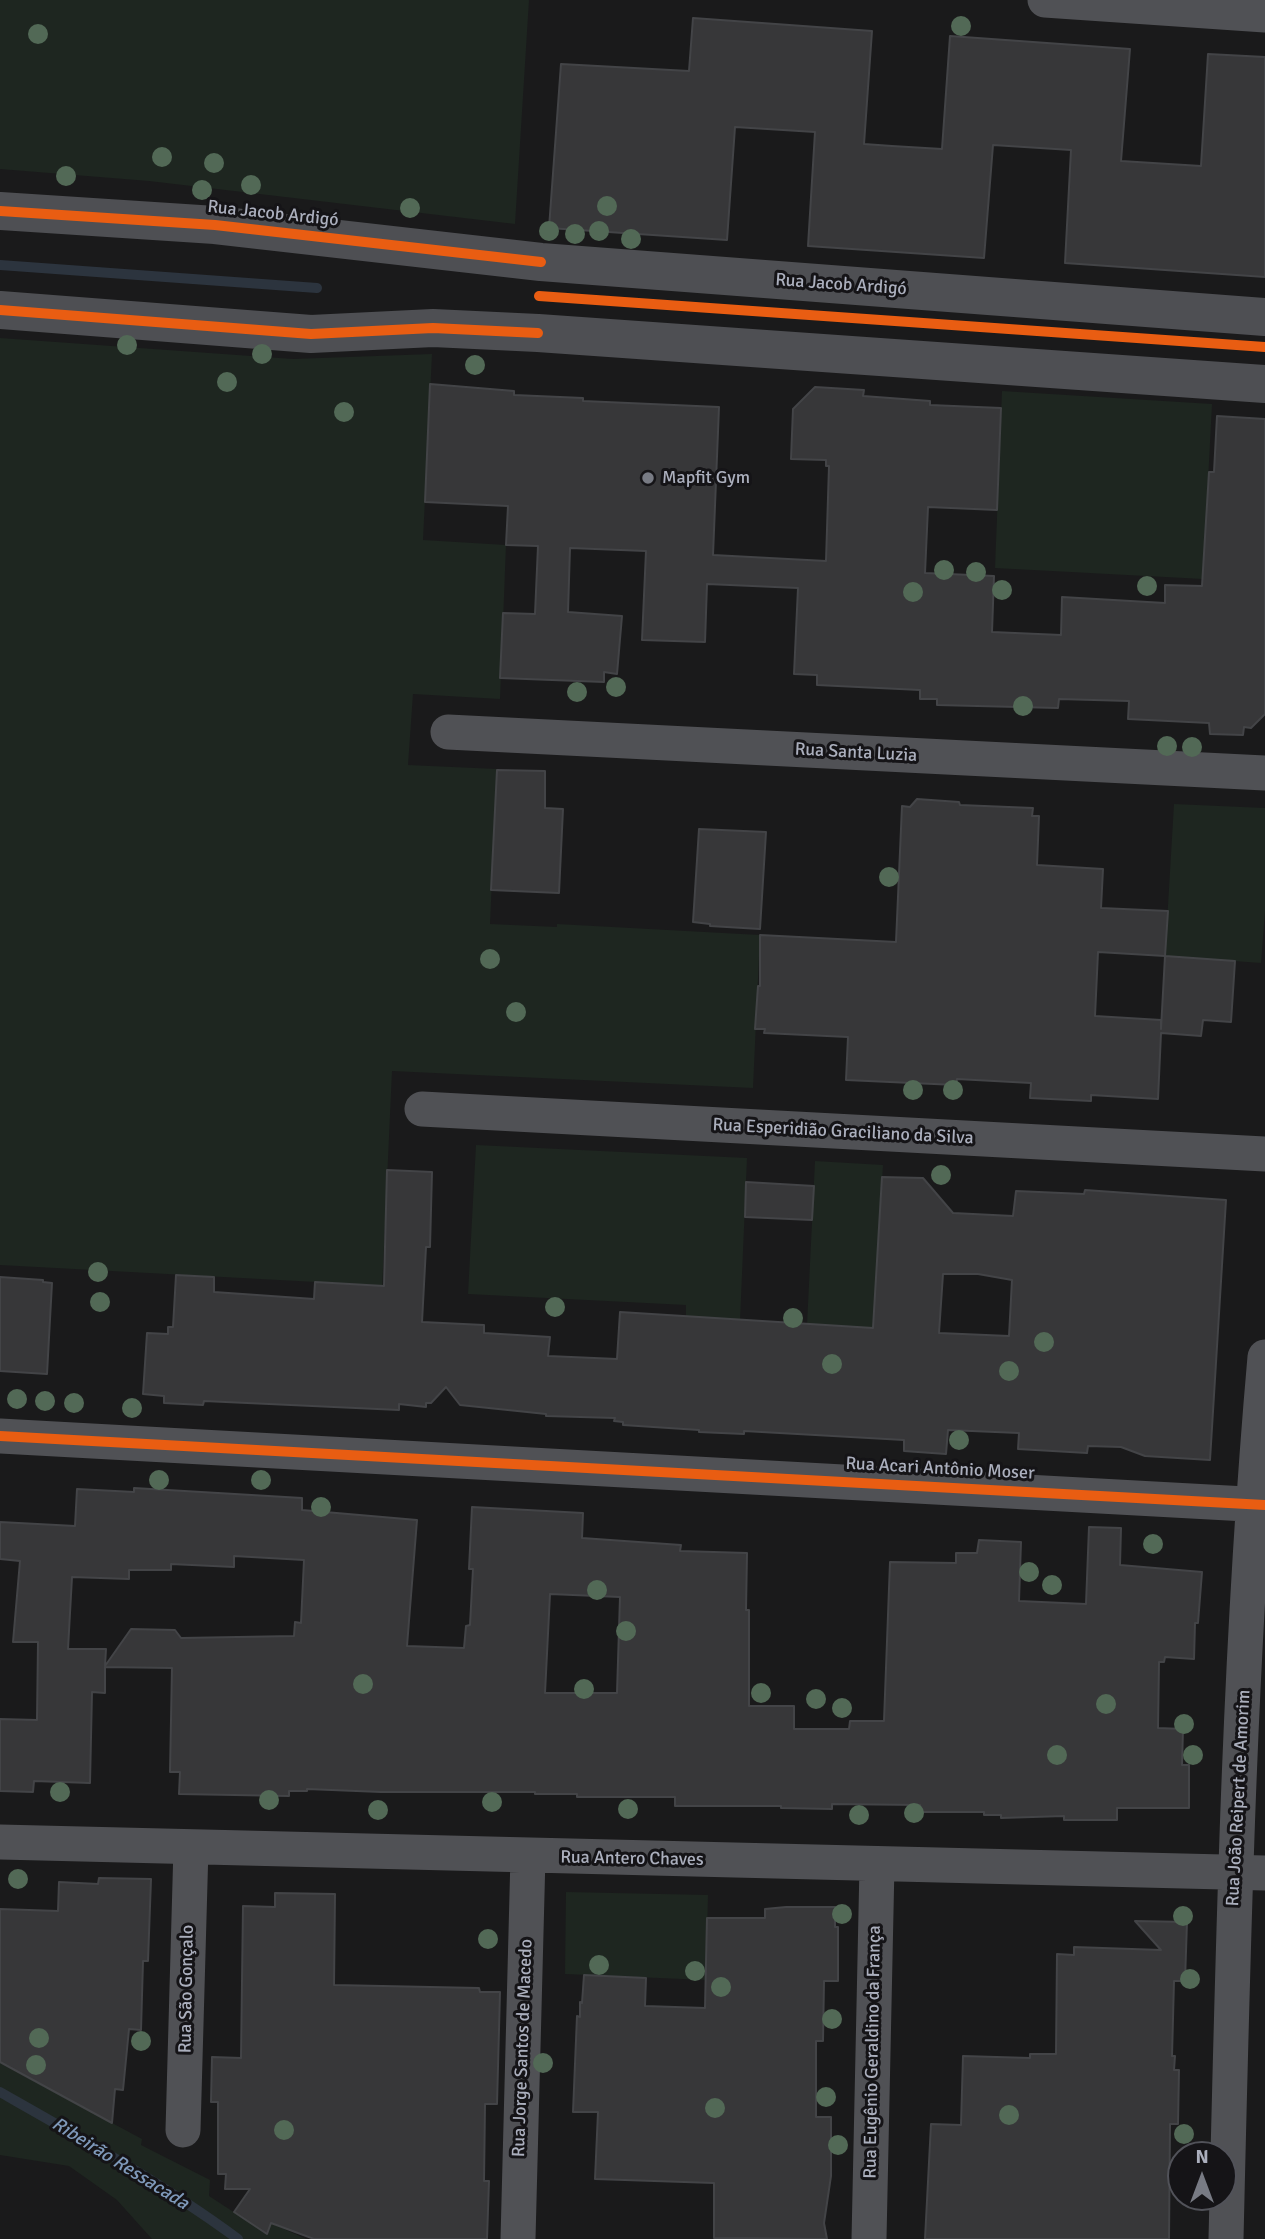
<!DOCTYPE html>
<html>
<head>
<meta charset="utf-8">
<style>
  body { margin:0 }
  #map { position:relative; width:1265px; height:2239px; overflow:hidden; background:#1a1a1b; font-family:Signika,sans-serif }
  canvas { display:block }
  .north { position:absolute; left:1167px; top:2141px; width:70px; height:70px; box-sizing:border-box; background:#151417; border:2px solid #515259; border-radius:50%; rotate:0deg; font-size:19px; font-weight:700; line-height:28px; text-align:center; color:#abafbd }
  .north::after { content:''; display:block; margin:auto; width:24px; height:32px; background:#787b84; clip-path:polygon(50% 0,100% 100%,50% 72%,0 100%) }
</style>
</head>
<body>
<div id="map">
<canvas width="1265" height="2239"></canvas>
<div class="north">N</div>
</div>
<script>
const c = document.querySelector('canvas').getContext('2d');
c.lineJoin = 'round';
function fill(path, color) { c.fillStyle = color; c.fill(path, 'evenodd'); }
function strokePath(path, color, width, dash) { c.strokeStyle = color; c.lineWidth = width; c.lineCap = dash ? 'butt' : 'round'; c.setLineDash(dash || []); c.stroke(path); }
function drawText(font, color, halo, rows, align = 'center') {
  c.font = font + ' Signika,sans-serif'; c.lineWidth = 6; c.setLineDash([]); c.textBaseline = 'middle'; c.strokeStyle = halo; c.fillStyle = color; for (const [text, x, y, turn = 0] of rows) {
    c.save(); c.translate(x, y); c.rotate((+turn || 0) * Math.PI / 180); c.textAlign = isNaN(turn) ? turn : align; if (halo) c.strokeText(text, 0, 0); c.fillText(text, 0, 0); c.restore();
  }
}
const green = new Path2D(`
  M 0,0 L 529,0 L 515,224 L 149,181 L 0,169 Z
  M 0,338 L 293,359 L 432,354 L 423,540 L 506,545 L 500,699 L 413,694 L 408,765 L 497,769 L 490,924 L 557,927 L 557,924 L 760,935 L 753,1088 L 392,1071 L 382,1290 L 372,1285 L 0,1265 Z
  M 1002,391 L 1212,404 L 1203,579 L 995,568 Z
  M 1174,804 L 1265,808 L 1265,911 L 1261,963 L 1165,956 Z
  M 476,1145 L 747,1158 L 740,1321 L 686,1317 L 686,1305 L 468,1294 Z
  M 815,1161 L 883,1165 L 873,1329 L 807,1325 Z
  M 566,1892 L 708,1895 L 706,1980 L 565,1974 Z
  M 0,2063 L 142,2139 L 141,2145 L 210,2180 L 209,2196 L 266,2233 L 271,2223 L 306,2239 L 152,2239 L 117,2200 L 69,2166 L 0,2155 Z`);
const stream = new Path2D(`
  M 0,265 L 317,288
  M 0,2092 C 81,2138 162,2183 238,2239`);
const building = new Path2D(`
  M 693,18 L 872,31 L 864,144 L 892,146 L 942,149 L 950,36 L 1130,49 L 1121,161 L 1201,166 L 1208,54 L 1265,57 L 1265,277 L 1065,263 L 1071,150 L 993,145 L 984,258 L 808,246 L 815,132 L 735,127 L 727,240 L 549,228 L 561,64 L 689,71 Z
  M 430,384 L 514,391 L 514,395 L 583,398 L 583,401 L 719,407 L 713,555 L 826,561 L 829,466 L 826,466 L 826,460 L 791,459 L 793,409 L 815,387 L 864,390 L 863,396 L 930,401 L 930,405 L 1001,408 L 997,510 L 928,507 L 925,573 L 994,576 L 992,632 L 1061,635 L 1062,597 L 1165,603 L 1165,585 L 1202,586 L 1209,472 L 1214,472 L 1217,416 L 1265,419 L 1265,714 L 1251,728 L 1244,727 L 1243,735 L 1210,734 L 1209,723 L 1128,719 L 1129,701 L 1059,699 L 1058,708 L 937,705 L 937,699 L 920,699 L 920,690 L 817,685 L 817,675 L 794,674 L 798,588 L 707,584 L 705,642 L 642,640 L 646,551 L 570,548 L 568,612 L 622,616 L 617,674 L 604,672 L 604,682 L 500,678 L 503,613 L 535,614 L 538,546 L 506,545 L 508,506 L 425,502 Z
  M 497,770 L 545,771 L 545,808 L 563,809 L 559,893 L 491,890 Z
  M 917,799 L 959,802 L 960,805 L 1033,808 L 1032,816 L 1039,816 L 1037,865 L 1103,869 L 1101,908 L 1168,911 L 1165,956 L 1235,961 L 1231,1022 L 1203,1020 L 1201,1036 L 1161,1033 L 1158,1099 L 1091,1095 L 1091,1101 L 1030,1098 L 1031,1083 L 957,1079 L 956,1085 L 846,1080 L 848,1037 L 764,1033 L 765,1029 L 755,1029 L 758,986 L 760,986 L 760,935 L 896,942 L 902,806 L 910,807 ZM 1098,952 L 1165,956 L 1161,1029 L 1161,1020 L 1095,1016 Z
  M 699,829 L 766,832 L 760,929 L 710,926 L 710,924 L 693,922 Z
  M 387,1170 L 432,1172 L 430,1247 L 426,1247 L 422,1322 L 484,1325 L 484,1333 L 550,1337 L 548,1356 L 617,1359 L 620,1312 L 873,1328 L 882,1177 L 923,1178 L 953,1213 L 1013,1216 L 1016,1191 L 1084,1194 L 1085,1190 L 1226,1200 L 1210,1460 L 1145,1456 L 1121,1447 L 1088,1446 L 1087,1453 L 1018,1449 L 1019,1433 L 948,1430 L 946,1454 L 904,1451 L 904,1440 L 744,1431 L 744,1434 L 699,1432 L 699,1430 L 623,1425 L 623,1422 L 614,1421 L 615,1418 L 546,1416 L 546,1414 L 460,1405 L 446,1387 L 431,1403 L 426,1403 L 426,1407 L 399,1404 L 399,1410 L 204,1401 L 203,1405 L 164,1403 L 164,1396 L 143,1394 L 147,1333 L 168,1334 L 168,1327 L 173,1327 L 176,1275 L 214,1277 L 214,1292 L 314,1299 L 315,1282 L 384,1286 ZM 943,1274 L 978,1274 L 1012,1280 L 1009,1336 L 939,1333 Z
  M 746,1182 L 814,1186 L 812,1220 L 745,1217 Z
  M 0,1277 L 43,1280 L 43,1282 L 52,1283 L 47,1374 L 0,1371 Z
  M 134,1488 L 302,1498 L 302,1510 L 417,1520 L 407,1646 L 464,1648 L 466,1626 L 470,1625 L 473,1569 L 469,1569 L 472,1507 L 583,1513 L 582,1538 L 681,1545 L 680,1551 L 747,1553 L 746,1610 L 749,1610 L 749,1706 L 794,1706 L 794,1729 L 849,1729 L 850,1721 L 884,1721 L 890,1562 L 956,1563 L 956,1553 L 977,1553 L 979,1540 L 1021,1542 L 1019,1601 L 1086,1604 L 1089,1527 L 1121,1528 L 1120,1565 L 1202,1572 L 1198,1623 L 1195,1623 L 1194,1659 L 1165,1657 L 1164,1662 L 1159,1662 L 1158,1728 L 1183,1729 L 1182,1765 L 1189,1765 L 1189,1808 L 1117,1808 L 1117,1820 L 1064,1820 L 1064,1816 L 1001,1818 L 1001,1815 L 984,1815 L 984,1812 L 920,1812 L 920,1805 L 832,1804 L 832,1809 L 781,1808 L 781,1806 L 675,1806 L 675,1797 L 577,1797 L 577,1794 L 535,1794 L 535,1792 L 381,1792 L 307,1789 L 307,1791 L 289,1791 L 289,1796 L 179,1794 L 180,1772 L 170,1772 L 172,1668 L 105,1667 L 105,1693 L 92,1692 L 90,1783 L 34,1781 L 33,1792 L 0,1791 L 0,1719 L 37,1720 L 38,1642 L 13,1642 L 20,1561 L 0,1559 L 0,1522 L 75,1526 L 77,1489 L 134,1492 ZM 234,1556 L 304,1560 L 301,1623 L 295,1622 L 294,1636 L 181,1638 L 175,1630 L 131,1629 L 105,1666 L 106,1649 L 68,1649 L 72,1577 L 129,1579 L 129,1570 L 171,1570 L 171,1564 L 234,1567 ZM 550,1594 L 620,1597 L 617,1693 L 545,1693 Z
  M 99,1878 L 151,1879 L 148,1961 L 143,1961 L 141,2030 L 129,2029 L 123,2090 L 115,2089 L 112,2123 L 0,2062 L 0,1909 L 58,1911 L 59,1882 L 98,1884 Z
  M 275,1893 L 335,1894 L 334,1985 L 479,1988 L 480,1992 L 500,1992 L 497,2104 L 485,2104 L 484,2181 L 489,2181 L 487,2239 L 314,2239 L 271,2223 L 267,2234 L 234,2212 L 250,2189 L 225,2189 L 226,2174 L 218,2174 L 218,2102 L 211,2102 L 212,2057 L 241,2058 L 243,1906 L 275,1907 Z
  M 786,1907 L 835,1907 L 835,1927 L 838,1927 L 838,1981 L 824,1981 L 823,2041 L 816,2041 L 816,2117 L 831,2117 L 831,2176 L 824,2223 L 827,2239 L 714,2238 L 714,2183 L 595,2179 L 598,2112 L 573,2112 L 577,2016 L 580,2017 L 580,2002 L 582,2003 L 584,1975 L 646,1978 L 645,2006 L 705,2008 L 707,1918 L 765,1918 L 765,1909 Z
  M 1135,1921 L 1187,1922 L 1185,1981 L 1174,1981 L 1172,2056 L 1175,2056 L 1174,2070 L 1179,2070 L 1178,2124 L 1170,2124 L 1169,2239 L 925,2239 L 931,2124 L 961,2125 L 963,2056 L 1030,2058 L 1030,2054 L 1056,2054 L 1057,1954 L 1074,1955 L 1074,1947 L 1161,1950 Z`);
const minor = new Path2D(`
  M 1045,0 L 1265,15
  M 448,732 L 1265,773
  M 422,1109 L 1265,1154
  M 0,1436 L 1265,1505
  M 0,1842 L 1265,1873
  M 183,2130 L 191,1847
  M 518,2239 L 528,1856
  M 869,2239 L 877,1865
  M 1226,2239 C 1233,1945 1239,1650 1265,1357`);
const secondary = new Path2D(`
  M 0,211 L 215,225 L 541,262 L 1265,317
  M 0,310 L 311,334 L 433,328 L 538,333 L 1265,384`);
const cycleway = new Path2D(`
  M 0,211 L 215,225 L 541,262
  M 539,296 L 1265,347
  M 0,310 L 311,334 L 433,328 L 538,333
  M 0,1436 L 1265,1505`);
const trees = [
  [961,26],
  [38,34],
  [162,157],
  [214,163],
  [66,176],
  [251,185],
  [202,190],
  [607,206],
  [410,208],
  [549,231],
  [599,231],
  [575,234],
  [631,239],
  [127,345],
  [262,354],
  [475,365],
  [227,382],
  [344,412],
  [944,570],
  [976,572],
  [1147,586],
  [1002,590],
  [913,592],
  [616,687],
  [577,692],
  [1023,706],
  [1167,746],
  [1192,747],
  [889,877],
  [490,959],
  [516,1012],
  [913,1090],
  [953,1090],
  [941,1175],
  [98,1272],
  [100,1302],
  [555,1307],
  [793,1318],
  [1044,1342],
  [832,1364],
  [1009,1371],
  [17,1399],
  [45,1401],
  [74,1403],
  [132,1408],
  [959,1440],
  [159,1480],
  [261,1480],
  [321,1507],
  [1153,1544],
  [1029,1572],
  [1052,1585],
  [597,1590],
  [626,1631],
  [363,1684],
  [584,1689],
  [761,1693],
  [816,1699],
  [1106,1704],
  [842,1708],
  [1184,1724],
  [1057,1755],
  [1193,1755],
  [60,1792],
  [269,1800],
  [492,1802],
  [628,1809],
  [378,1810],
  [914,1813],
  [859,1815],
  [18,1879],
  [842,1914],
  [1183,1916],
  [488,1939],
  [599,1965],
  [695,1971],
  [1190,1979],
  [721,1987],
  [832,2019],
  [39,2038],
  [141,2041],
  [543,2063],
  [36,2065],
  [826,2097],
  [715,2108],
  [1009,2115],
  [284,2130],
  [1184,2134],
  [838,2145]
];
const markers = [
  [648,478,7,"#787b84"]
];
const streetNames = [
  ["Rua Jacob Ardigó",273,214,6],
  ["Rua Jacob Ardigó",841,285,4],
  ["Rua Santa Luzia",856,753,3],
  ["Rua Esperidião Graciliano da Silva",843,1132,3],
  ["Rua Acari Antônio Moser",940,1469,3],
  ["Rua João Reipert de Amorim",1239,1798,-87],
  ["Rua Antero Chaves",632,1859,1],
  ["Rua São Gonçalo",187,1989,-89],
  ["Rua Jorge Santos de Macedo",523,2048,-88],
  ["Rua Eugênio Geraldino da França",873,2052,-89]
];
const poiNames = [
  ["Mapfit Gym",662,478]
];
const waterNames = [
  ["Ribeirão Ressacada",120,2164,32]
];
fill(green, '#1e2620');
strokePath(stream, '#2c343e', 10);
fill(building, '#373739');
strokePath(building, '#434447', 2);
strokePath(minor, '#505155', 35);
strokePath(secondary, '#4e4f53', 38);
strokePath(cycleway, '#e95d12', 10);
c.fillStyle = '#526956';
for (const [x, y] of trees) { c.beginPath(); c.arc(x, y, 10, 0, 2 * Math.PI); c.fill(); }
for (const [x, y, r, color] of markers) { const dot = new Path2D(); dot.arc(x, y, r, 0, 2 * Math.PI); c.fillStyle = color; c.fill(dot); strokePath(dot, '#151417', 2.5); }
drawText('18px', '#abafbd', '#151417', streetNames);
drawText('18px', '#abafbd', '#151417', poiNames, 'left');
drawText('italic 19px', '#7f99ba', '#151417', waterNames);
</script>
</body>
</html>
